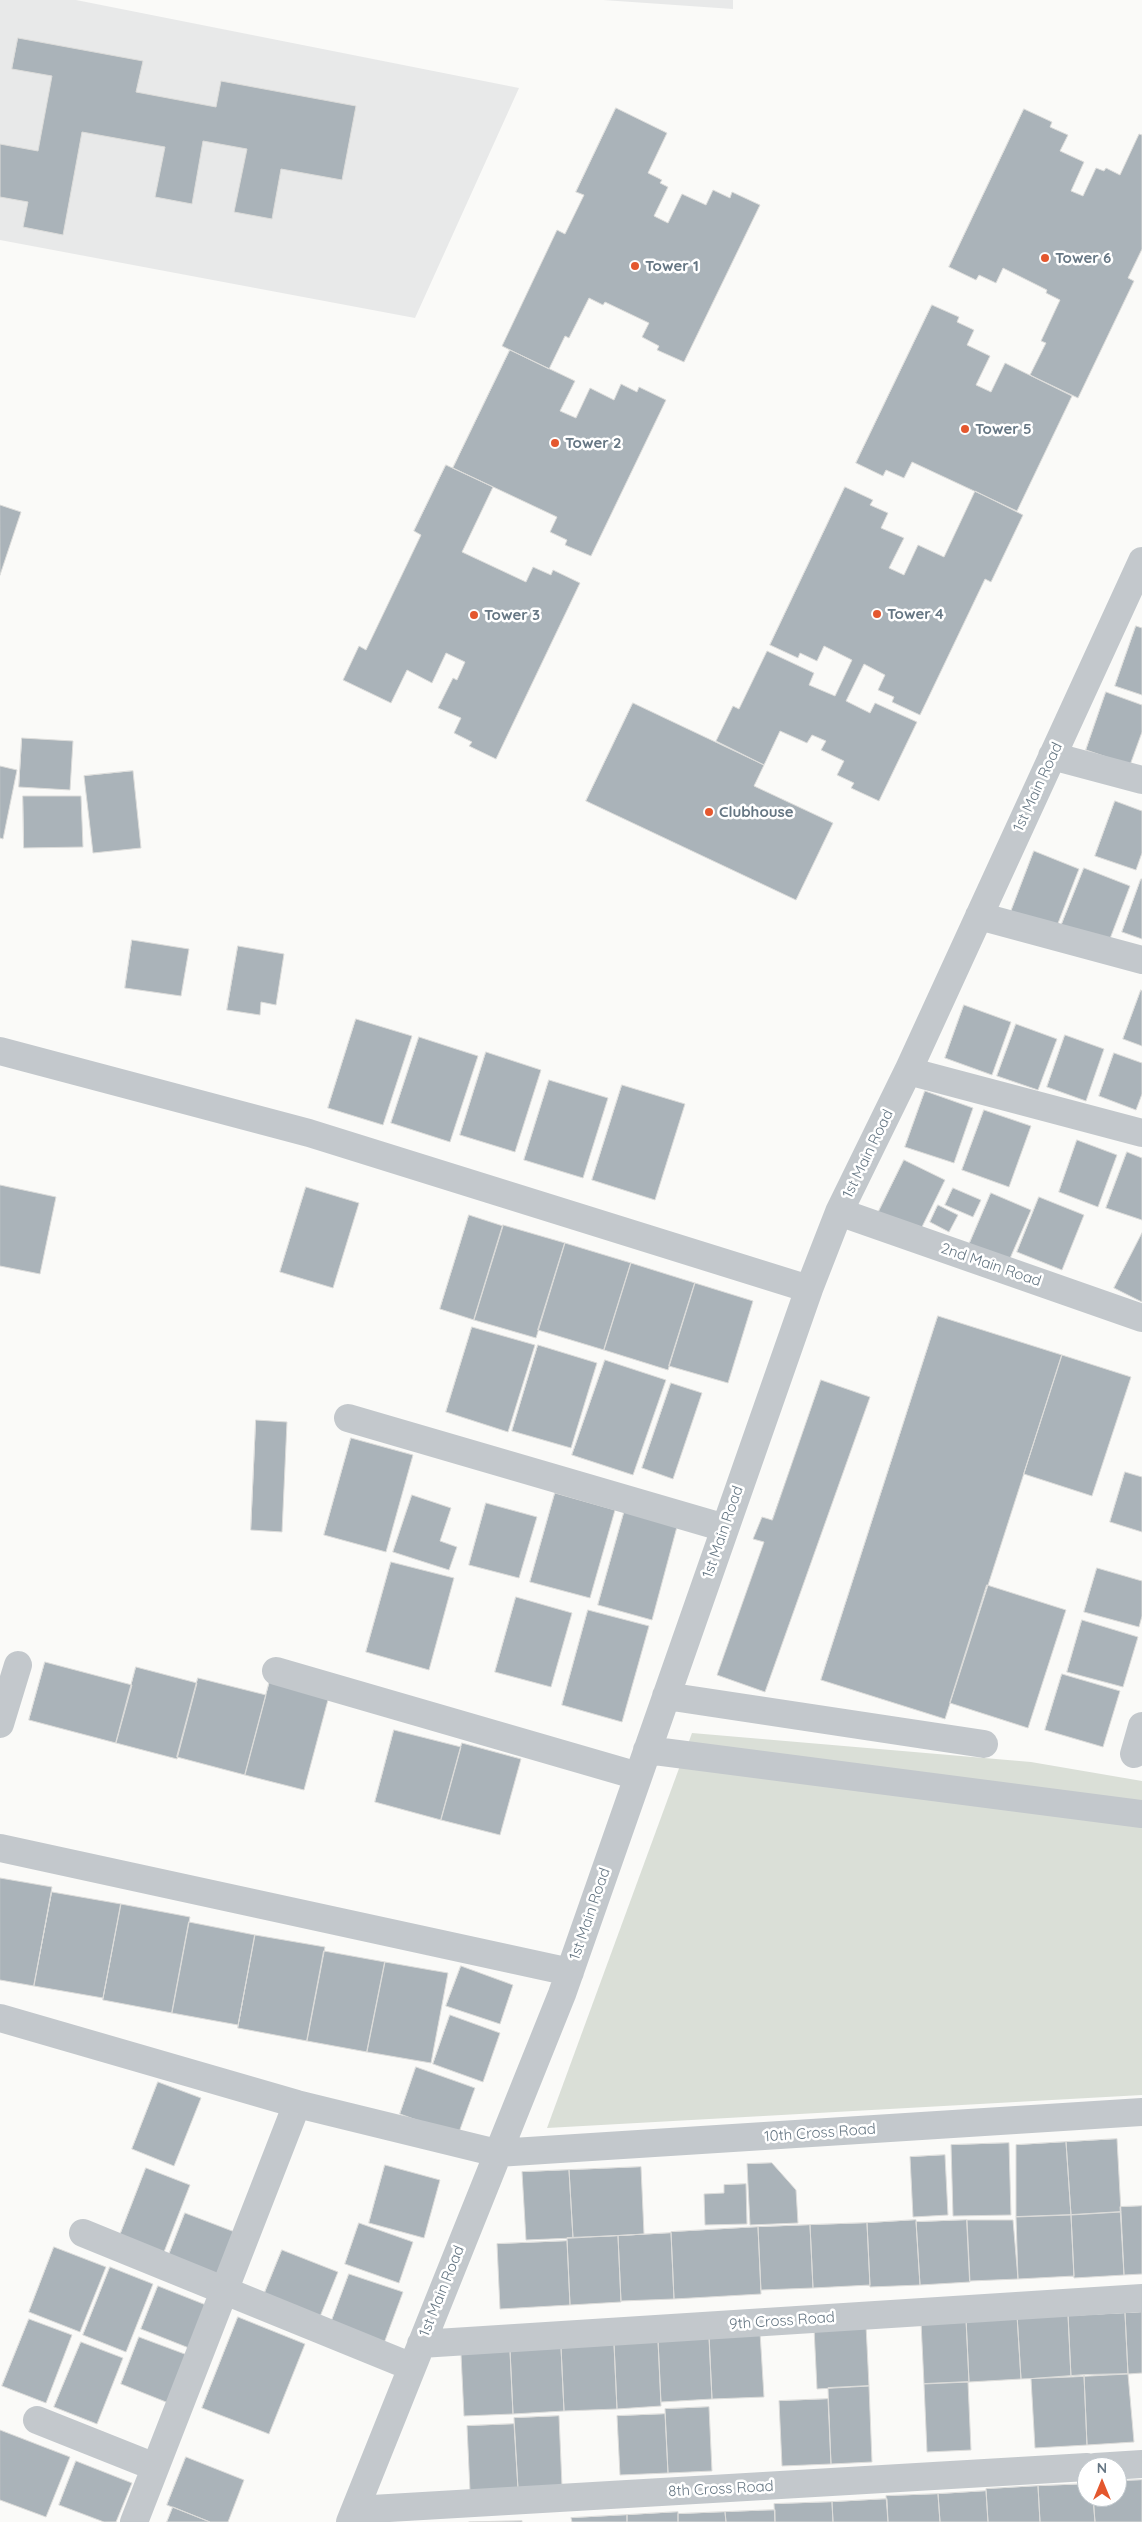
<!DOCTYPE html>
<html>
<head>
<meta charset="utf-8">
<style>
  body { margin:0 }
  #map { position:relative; width:1142px; height:2522px; overflow:hidden; background:#fafaf8; font-family:Quicksand,sans-serif }
  canvas { display:block }
  .north { position:absolute; left:1077px; top:2457px; width:50px; height:50px; box-sizing:border-box; background:#fff; border:1px solid #c1c8cd; border-radius:50%; rotate:0deg; font-size:14px; font-weight:700; line-height:20px; text-align:center; color:#657683 }
  .north::after { content:''; display:block; margin:auto; width:18px; height:22px; background:#e4572e; clip-path:polygon(50% 0,100% 100%,50% 72%,0 100%) }
</style>
</head>
<body>
<div id="map">
<canvas width="1142" height="2522"></canvas>
<div class="north">N</div>
</div>
<script>
const c = document.querySelector('canvas').getContext('2d');
c.lineJoin = 'round';
function fill(path, color) { c.fillStyle = color; c.fill(path, 'evenodd'); }
function strokePath(path, color, width, dash) { c.strokeStyle = color; c.lineWidth = width; c.lineCap = dash ? 'butt' : 'round'; c.setLineDash(dash || []); c.stroke(path); }
function drawText(font, color, halo, rows, align = 'center') {
  c.font = font + ' Quicksand,sans-serif'; c.lineWidth = 5; c.setLineDash([]); c.textBaseline = 'middle'; c.strokeStyle = halo; c.fillStyle = color; for (const [text, x, y, turn = 0] of rows) {
    c.save(); c.translate(x, y); c.rotate((+turn || 0) * Math.PI / 180); c.textAlign = isNaN(turn) ? turn : align; if (halo) c.strokeText(text, 0, 0); c.fillText(text, 0, 0); c.restore();
  }
}
const built = new Path2D(`
  M 0,0 L 76,0 L 519,88 L 415,318 L 0,240 Z
  M 603,0 L 733,0 L 733,9 Z`);
const green = new Path2D(`
  M 692,1733 L 1031,1762 L 1142,1781 L 1142,2095 L 547,2128 Z`);
const building = new Path2D(`
  M 18,38 L 143,61 L 136,92 L 216,107 L 221,81 L 356,106 L 342,180 L 281,169 L 272,219 L 234,212 L 247,149 L 203,141 L 192,204 L 155,197 L 165,147 L 82,132 L 63,235 L 23,227 L 28,202 L 0,197 L 0,144 L 38,151 L 52,76 L 12,69 Z
  M 616,108 L 667,133 L 648,173 L 662,180 L 660,183 L 668,187 L 654,216 L 668,223 L 682,194 L 706,205 L 713,190 L 730,198 L 732,192 L 760,205 L 684,362 L 657,350 L 659,346 L 642,337 L 649,323 L 605,302 L 603,305 L 589,298 L 569,338 L 565,336 L 549,369 L 502,346 L 557,230 L 565,234 L 584,195 L 576,192 Z
  M 1024,109 L 1052,122 L 1050,127 L 1068,135 L 1060,151 L 1084,162 L 1071,191 L 1083,196 L 1096,168 L 1104,171 L 1106,168 L 1120,175 L 1139,134 L 1142,135 L 1142,249 L 1128,278 L 1134,281 L 1078,398 L 1030,375 L 1046,343 L 1041,341 L 1060,300 L 1046,293 L 1047,290 L 1003,268 L 996,283 L 979,275 L 976,280 L 949,267 Z
  M 932,305 L 959,317 L 957,322 L 974,330 L 967,345 L 990,356 L 976,385 L 991,392 L 1005,363 L 1072,396 L 1017,511 L 912,462 L 904,478 L 886,470 L 883,476 L 856,463 Z
  M 510,350 L 575,381 L 560,411 L 576,418 L 590,388 L 614,400 L 621,384 L 637,392 L 639,387 L 666,400 L 591,556 L 565,545 L 567,540 L 550,532 L 557,517 L 453,468 Z
  M 446,465 L 493,487 L 462,552 L 526,582 L 533,567 L 551,575 L 553,570 L 580,583 L 496,759 L 469,746 L 472,742 L 454,733 L 461,718 L 438,708 L 453,678 L 457,680 L 465,662 L 446,653 L 432,683 L 407,670 L 391,703 L 343,680 L 359,646 L 366,650 L 421,535 L 414,531 Z
  M 845,487 L 873,500 L 870,505 L 888,513 L 881,528 L 904,538 L 889,568 L 904,575 L 918,545 L 944,557 L 975,491 L 1023,515 L 991,582 L 985,579 L 920,715 L 892,702 L 894,697 L 878,690 L 885,675 L 864,664 L 846,701 L 870,713 L 875,703 L 917,722 L 879,801 L 851,788 L 854,783 L 837,775 L 844,761 L 821,750 L 826,741 L 812,735 L 807,743 L 780,731 L 764,765 L 716,741 L 733,706 L 739,709 L 767,651 L 814,673 L 809,685 L 835,696 L 852,660 L 824,646 L 817,661 L 800,653 L 798,658 L 770,645 Z
  M 0,505 L 21,512 L 0,575 Z
  M 1136,626 L 1142,628 L 1142,695 L 1115,686 Z
  M 1106,692 L 1142,705 L 1142,732 L 1130,765 L 1086,750 Z
  M 633,703 L 764,765 L 754,786 L 833,823 L 796,900 L 586,801 Z
  M 22,738 L 73,741 L 70,790 L 19,787 Z
  M 0,766 L 17,770 L 3,839 L 0,838 Z
  M 133,771 L 141,848 L 93,853 L 84,776 Z
  M 23,796 L 81,796 L 83,847 L 24,848 Z
  M 1115,801 L 1142,811 L 1142,853 L 1136,870 L 1095,856 Z
  M 1034,851 L 1079,869 L 1055,931 L 1010,914 Z
  M 1084,868 L 1130,886 L 1108,944 L 1061,926 Z
  M 1141,879 L 1142,879 L 1142,939 L 1122,932 Z
  M 132,940 L 189,949 L 181,996 L 125,988 Z
  M 238,946 L 284,954 L 276,1005 L 261,1002 L 260,1015 L 227,1010 Z
  M 1141,990 L 1142,991 L 1142,1046 L 1123,1039 Z
  M 964,1005 L 1011,1022 L 992,1075 L 945,1058 Z
  M 356,1019 L 412,1036 L 383,1125 L 328,1108 Z
  M 1016,1024 L 1057,1039 L 1038,1090 L 997,1076 Z
  M 1065,1035 L 1104,1049 L 1086,1101 L 1047,1087 Z
  M 419,1037 L 478,1056 L 450,1142 L 391,1123 Z
  M 486,1052 L 541,1070 L 515,1152 L 460,1135 Z
  M 1114,1053 L 1142,1063 L 1142,1094 L 1136,1110 L 1099,1096 Z
  M 549,1080 L 608,1098 L 583,1178 L 524,1160 Z
  M 622,1085 L 685,1104 L 655,1200 L 592,1180 Z
  M 925,1091 L 973,1108 L 954,1163 L 905,1147 Z
  M 984,1110 L 1031,1126 L 1009,1187 L 962,1170 Z
  M 1077,1140 L 1117,1155 L 1098,1207 L 1059,1192 Z
  M 1127,1152 L 1142,1158 L 1142,1220 L 1106,1208 Z
  M 904,1160 L 945,1180 L 918,1235 L 877,1215 Z
  M 0,1185 L 56,1197 L 40,1274 L 0,1266 Z
  M 306,1187 L 359,1203 L 333,1288 L 280,1272 Z
  M 953,1188 L 981,1200 L 973,1217 L 945,1205 Z
  M 991,1193 L 1031,1210 L 1008,1263 L 968,1247 Z
  M 1039,1197 L 1084,1215 L 1062,1270 L 1017,1252 Z
  M 938,1205 L 958,1215 L 949,1232 L 930,1222 Z
  M 469,1215 L 503,1226 L 474,1320 L 440,1309 Z
  M 503,1225 L 565,1243 L 536,1338 L 474,1320 Z
  M 1142,1233 L 1142,1302 L 1114,1288 Z
  M 565,1243 L 631,1263 L 604,1350 L 538,1330 Z
  M 631,1263 L 695,1283 L 668,1370 L 604,1350 Z
  M 695,1283 L 753,1301 L 728,1383 L 669,1366 Z
  M 938,1316 L 1062,1355 L 945,1719 L 821,1680 Z
  M 472,1327 L 535,1345 L 508,1432 L 446,1412 Z
  M 538,1345 L 597,1363 L 571,1448 L 512,1431 Z
  M 1062,1355 L 1131,1377 L 1092,1496 L 1024,1474 Z
  M 605,1360 L 666,1380 L 633,1475 L 572,1455 Z
  M 821,1380 L 870,1397 L 765,1692 L 717,1675 L 764,1542 L 753,1539 L 762,1517 L 772,1520 Z
  M 671,1383 L 702,1393 L 673,1479 L 642,1468 Z
  M 256,1420 L 287,1422 L 282,1532 L 251,1530 Z
  M 351,1438 L 413,1455 L 386,1552 L 324,1535 Z
  M 1125,1472 L 1142,1477 L 1142,1532 L 1110,1522 Z
  M 555,1493 L 615,1510 L 590,1598 L 530,1582 Z
  M 412,1495 L 451,1508 L 440,1541 L 457,1547 L 449,1570 L 393,1552 Z
  M 486,1503 L 537,1517 L 519,1578 L 469,1565 Z
  M 625,1509 L 678,1523 L 652,1620 L 598,1605 Z
  M 391,1562 L 454,1578 L 429,1670 L 366,1652 Z
  M 1097,1568 L 1142,1581 L 1142,1616 L 1139,1627 L 1084,1612 Z
  M 987,1585 L 1066,1610 L 1028,1728 L 950,1703 Z
  M 516,1597 L 572,1613 L 551,1687 L 495,1672 Z
  M 588,1610 L 649,1626 L 622,1722 L 562,1705 Z
  M 1082,1620 L 1138,1637 L 1123,1687 L 1067,1672 Z
  M 45,1662 L 132,1685 L 116,1743 L 29,1720 Z
  M 136,1667 L 197,1683 L 177,1759 L 116,1743 Z
  M 1062,1674 L 1120,1691 L 1103,1747 L 1045,1730 Z
  M 198,1678 L 266,1695 L 245,1775 L 177,1757 Z
  M 270,1680 L 329,1696 L 304,1790 L 245,1775 Z
  M 394,1730 L 461,1747 L 441,1820 L 375,1802 Z
  M 462,1743 L 521,1759 L 500,1835 L 441,1820 Z
  M 0,1878 L 52,1887 L 34,1986 L 0,1980 Z
  M 52,1892 L 121,1904 L 103,1998 L 34,1986 Z
  M 121,1904 L 190,1917 L 172,2013 L 103,2000 Z
  M 189,1922 L 255,1935 L 238,2025 L 172,2013 Z
  M 255,1935 L 325,1947 L 307,2041 L 238,2028 Z
  M 324,1951 L 385,1962 L 367,2052 L 307,2041 Z
  M 385,1962 L 448,1973 L 431,2063 L 367,2052 Z
  M 461,1966 L 513,1985 L 500,2024 L 446,2006 Z
  M 450,2015 L 500,2033 L 483,2082 L 433,2064 Z
  M 416,2067 L 475,2088 L 458,2135 L 400,2114 Z
  M 158,2082 L 201,2098 L 174,2166 L 132,2149 Z
  M 1117,2139 L 1121,2212 L 1071,2215 L 1066,2142 Z
  M 1066,2142 L 1071,2215 L 1016,2217 L 1016,2145 Z
  M 1009,2143 L 1011,2215 L 953,2216 L 951,2145 Z
  M 945,2155 L 948,2215 L 913,2217 L 910,2157 Z
  M 772,2163 L 796,2190 L 798,2223 L 750,2225 L 747,2164 Z
  M 385,2165 L 440,2180 L 424,2238 L 369,2223 Z
  M 641,2167 L 644,2234 L 573,2238 L 569,2170 Z
  M 146,2168 L 190,2185 L 164,2252 L 120,2235 Z
  M 569,2170 L 573,2238 L 526,2240 L 522,2172 Z
  M 746,2184 L 747,2224 L 705,2225 L 704,2194 L 724,2193 L 724,2185 Z
  M 1142,2206 L 1142,2274 L 1124,2275 L 1120,2207 Z
  M 1121,2212 L 1124,2275 L 1074,2278 L 1071,2215 Z
  M 185,2213 L 240,2234 L 223,2278 L 168,2257 Z
  M 1071,2215 L 1074,2276 L 1018,2279 L 1016,2217 Z
  M 916,2220 L 920,2285 L 870,2287 L 867,2223 Z
  M 967,2220 L 970,2282 L 920,2285 L 916,2222 Z
  M 967,2220 L 1013,2220 L 1018,2279 L 970,2281 Z
  M 359,2223 L 413,2242 L 399,2283 L 345,2264 Z
  M 867,2223 L 870,2285 L 813,2288 L 810,2225 Z
  M 810,2225 L 813,2288 L 761,2290 L 758,2227 Z
  M 758,2227 L 761,2294 L 674,2299 L 671,2232 Z
  M 671,2233 L 674,2299 L 621,2301 L 618,2236 Z
  M 618,2236 L 621,2302 L 570,2305 L 567,2238 Z
  M 567,2241 L 570,2305 L 500,2309 L 497,2244 Z
  M 54,2247 L 106,2267 L 80,2332 L 29,2312 Z
  M 282,2250 L 338,2272 L 317,2324 L 261,2302 Z
  M 110,2267 L 153,2284 L 126,2352 L 83,2335 Z
  M 349,2274 L 403,2292 L 383,2346 L 329,2328 Z
  M 158,2286 L 211,2307 L 194,2350 L 141,2329 Z
  M 1068,2312 L 1071,2377 L 1021,2379 L 1017,2315 Z
  M 1142,2312 L 1142,2373 L 1128,2374 L 1125,2313 Z
  M 1125,2313 L 1128,2374 L 1071,2377 L 1068,2316 Z
  M 1017,2315 L 1021,2379 L 969,2382 L 966,2317 Z
  M 238,2317 L 305,2344 L 269,2434 L 202,2408 Z
  M 29,2319 L 72,2335 L 46,2403 L 2,2386 Z
  M 966,2320 L 969,2382 L 924,2384 L 921,2322 Z
  M 866,2325 L 869,2386 L 817,2389 L 814,2328 Z
  M 760,2332 L 764,2397 L 712,2399 L 709,2334 Z
  M 139,2337 L 190,2356 L 171,2404 L 121,2384 Z
  M 709,2338 L 712,2399 L 661,2402 L 658,2340 Z
  M 658,2340 L 661,2406 L 617,2409 L 614,2343 Z
  M 81,2342 L 123,2358 L 97,2424 L 54,2407 Z
  M 614,2344 L 617,2409 L 564,2411 L 561,2347 Z
  M 561,2347 L 564,2411 L 513,2414 L 510,2349 Z
  M 510,2351 L 513,2414 L 464,2416 L 461,2354 Z
  M 1128,2374 L 1134,2442 L 1087,2445 L 1084,2375 Z
  M 1084,2375 L 1087,2445 L 1035,2448 L 1031,2379 Z
  M 968,2382 L 971,2450 L 927,2452 L 924,2384 Z
  M 869,2386 L 872,2462 L 831,2464 L 828,2388 Z
  M 828,2399 L 831,2464 L 782,2466 L 779,2401 Z
  M 709,2407 L 712,2471 L 668,2473 L 665,2409 Z
  M 665,2414 L 668,2473 L 620,2475 L 617,2416 Z
  M 559,2416 L 562,2486 L 518,2489 L 514,2418 Z
  M 514,2424 L 518,2489 L 470,2491 L 467,2426 Z
  M 0,2430 L 70,2457 L 46,2517 L 0,2500 Z
  M 186,2457 L 244,2480 L 228,2522 L 210,2522 L 167,2505 Z
  M 76,2461 L 132,2483 L 116,2522 L 104,2522 L 59,2505 Z
  M 1142,2480 L 1142,2522 L 1095,2522 L 1093,2497 L 1117,2497 L 1117,2481 Z
  M 1087,2484 L 1087,2497 L 1093,2497 L 1095,2522 L 1040,2522 L 1038,2486 Z
  M 1038,2486 L 1040,2522 L 988,2522 L 986,2489 Z
  M 986,2491 L 988,2522 L 940,2522 L 938,2494 Z
  M 938,2494 L 940,2522 L 888,2522 L 886,2496 Z
  M 887,2499 L 888,2522 L 833,2522 L 832,2502 Z
  M 832,2502 L 833,2522 L 775,2522 L 774,2504 Z
  M 173,2507 L 210,2522 L 167,2522 Z
  M 775,2510 L 775,2522 L 726,2522 L 725,2512 Z
  M 678,2512 L 678,2522 L 627,2522 L 627,2515 Z
  M 725,2512 L 726,2522 L 678,2522 L 678,2514 Z
  M 627,2515 L 627,2522 L 572,2522 L 571,2518 Z
  M 522,2521 L 522,2522 L 469,2522 Z`);
const minor = new Path2D(`
  M 1052,756 L 1142,780
  M 979,916 L 1142,960
  M 0,1051 L 309,1133 L 809,1289
  M 908,1071 L 1142,1133
  M 839,1212 L 1142,1318
  M 348,1418 L 725,1528
  M 276,1671 L 638,1776
  M 666,1696 L 984,1744
  M 0,1724 L 18,1665
  M 647,1750 L 1142,1814
  M 1134,1754 L 1142,1726
  M 0,1848 L 570,1972
  M 0,2018 L 297,2104 L 497,2153 L 1142,2112
  M 83,2233 L 412,2367
  M 421,2344 L 1142,2298
  M 37,2420 L 155,2467
  M 1095,2467 L 1142,2464
  M 355,2510 L 1087,2467
  M 134,2522 L 297,2104
  M 350,2522 L 562,1994 L 809,1289 L 839,1212 L 908,1071 L 1142,561`);
const markers = [
  [1045,258,5,"#e4572e"],
  [635,266,5,"#e4572e"],
  [965,429,5,"#e4572e"],
  [555,443,5,"#e4572e"],
  [877,614,5,"#e4572e"],
  [474,615,5,"#e4572e"],
  [709,812,5,"#e4572e"]
];
const poiNames = [
  ["Tower 6",1055,258],
  ["Tower 1",645,266],
  ["Tower 5",975,429],
  ["Tower 2",565,443],
  ["Tower 4",887,614],
  ["Tower 3",484,615],
  ["Clubhouse",719,812]
];
const streetNames = [
  ["1st Main Road",1038,787,-65],
  ["1st Main Road",868,1154,-64],
  ["2nd Main Road",991,1265,19],
  ["1st Main Road",723,1532,-71],
  ["1st Main Road",590,1914,-71],
  ["10th Cross Road",820,2133,-4],
  ["1st Main Road",442,2291,-68],
  ["9th Cross Road",782,2321,-4],
  ["8th Cross Road",721,2489,-3]
];
fill(built, '#e8e9e9');
fill(green, '#dadfd7');
fill(building, '#aab3b9');
strokePath(building, '#dcdcda', 1);
strokePath(minor, '#c3c8cc', 28);
for (const [x, y, r, color] of markers) { const dot = new Path2D(); dot.arc(x, y, r, 0, 2 * Math.PI); c.fillStyle = color; c.fill(dot); strokePath(dot, '#fff', 2); }
drawText('bold 15px', '#657683', '#fff', poiNames, 'left');
drawText('15px', '#657683', '#fff', streetNames);
</script>
</body>
</html>
